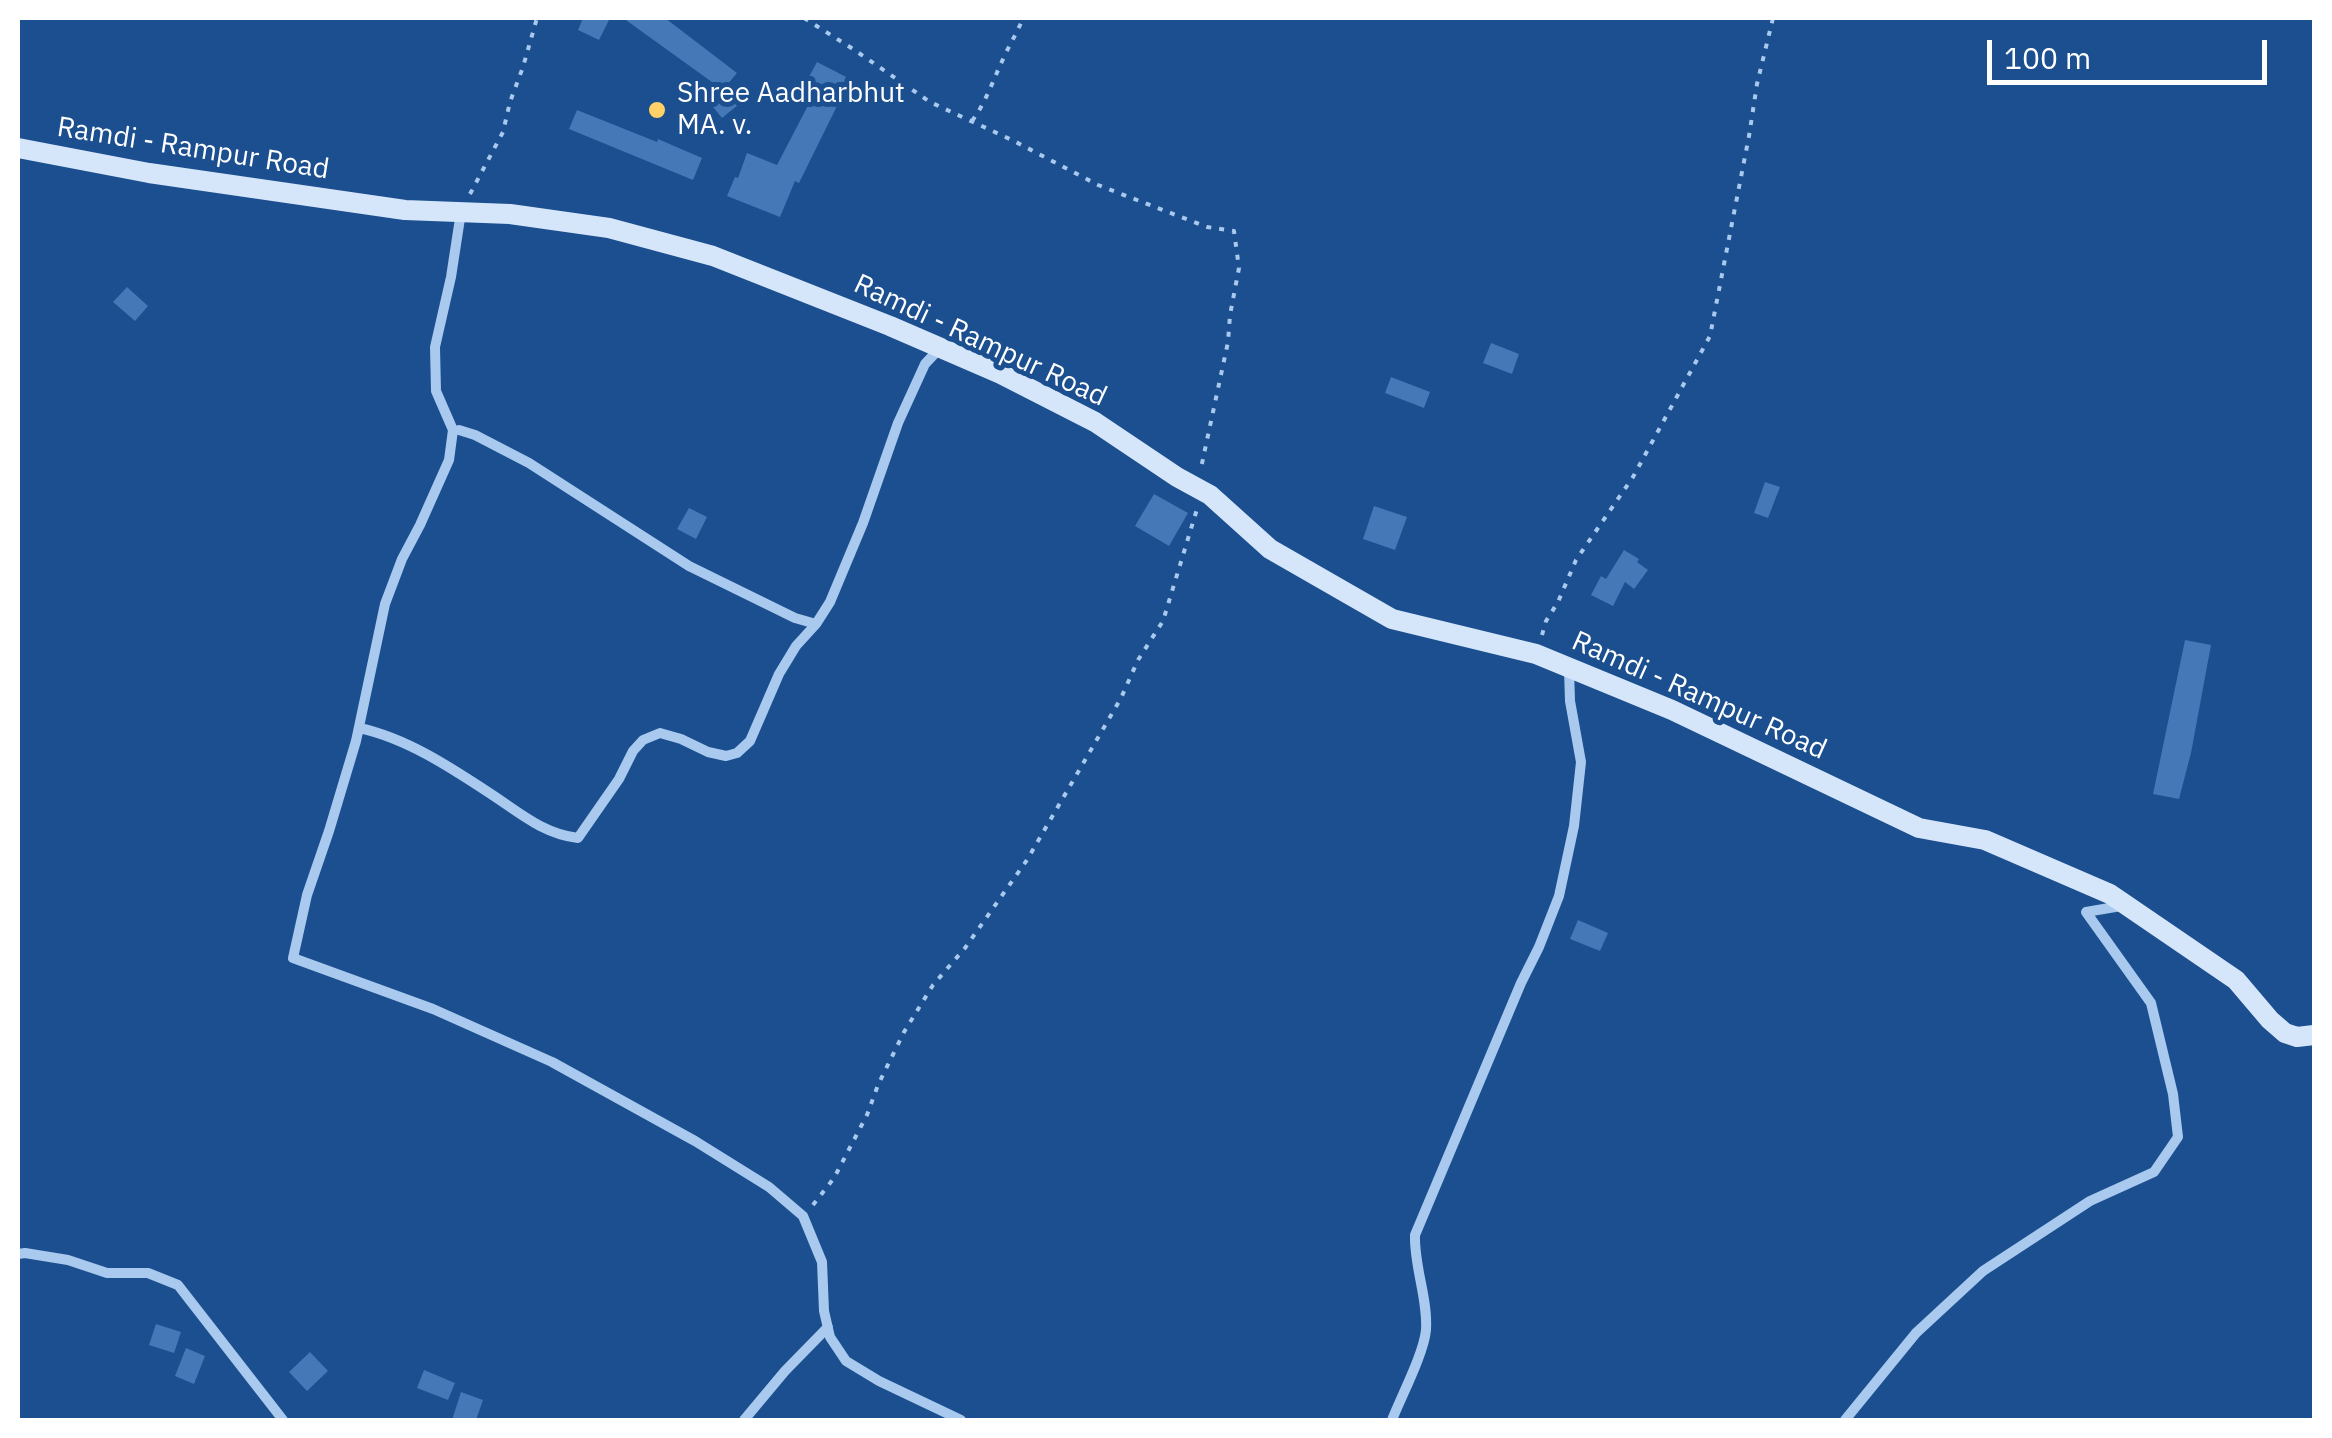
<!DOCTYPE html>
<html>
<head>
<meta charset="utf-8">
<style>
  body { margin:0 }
  #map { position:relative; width:2332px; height:1438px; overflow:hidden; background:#1b4f8f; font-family:"IBM Plex Sans",sans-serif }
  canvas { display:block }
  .frame { position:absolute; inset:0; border:20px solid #fff; pointer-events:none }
  .scale { position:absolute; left:1987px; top:40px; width:280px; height:45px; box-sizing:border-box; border:5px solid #fff; border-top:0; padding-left:12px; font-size:30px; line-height:35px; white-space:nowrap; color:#fff; -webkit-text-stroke:8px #1b4f8f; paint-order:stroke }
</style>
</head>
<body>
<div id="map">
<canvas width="2332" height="1438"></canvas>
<div class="frame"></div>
<div class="scale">100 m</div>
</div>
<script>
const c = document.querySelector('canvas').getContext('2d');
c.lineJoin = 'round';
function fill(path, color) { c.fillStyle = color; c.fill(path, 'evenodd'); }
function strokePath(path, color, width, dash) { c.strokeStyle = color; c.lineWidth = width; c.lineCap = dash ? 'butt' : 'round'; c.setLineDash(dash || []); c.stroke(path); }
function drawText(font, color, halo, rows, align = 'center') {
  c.font = font + ' "IBM Plex Sans",sans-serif'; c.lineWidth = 10; c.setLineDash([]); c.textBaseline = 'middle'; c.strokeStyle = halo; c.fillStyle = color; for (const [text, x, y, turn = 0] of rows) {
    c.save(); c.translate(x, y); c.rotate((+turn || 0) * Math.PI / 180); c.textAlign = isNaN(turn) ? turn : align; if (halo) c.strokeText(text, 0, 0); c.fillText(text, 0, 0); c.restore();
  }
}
const building = new Path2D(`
  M 583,18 L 610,18 L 599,40 L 578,30 Z
  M 623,18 L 665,18 L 737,73 L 723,90 Z
  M 817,62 L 854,81 L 840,107 L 837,106 L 799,183 L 795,181 L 780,217 L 727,196 L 735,177 L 738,178 L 747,153 L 777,165 L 814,94 L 803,88 Z
  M 725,89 L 738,105 L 722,118 L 709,102 Z
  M 577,110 L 657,142 L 658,139 L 702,158 L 693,180 L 569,129 Z
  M 127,287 L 148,306 L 135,321 L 113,302 Z
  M 1491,343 L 1519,354 L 1512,374 L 1483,363 Z
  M 1391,377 L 1430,392 L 1424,408 L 1385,393 Z
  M 1765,482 L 1780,487 L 1768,518 L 1754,513 Z
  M 1154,494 L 1188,513 L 1169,546 L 1135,526 Z
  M 1374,506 L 1407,517 L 1395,550 L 1363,539 Z
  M 689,508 L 707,517 L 696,539 L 677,529 Z
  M 1624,550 L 1639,559 L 1637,562 L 1648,570 L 1634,589 L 1625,582 L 1613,606 L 1591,595 L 1601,576 L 1606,579 Z
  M 2185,640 L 2211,645 L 2191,753 L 2179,799 L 2153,794 Z
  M 1578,920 L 1608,933 L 1600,951 L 1570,939 Z
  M 156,1324 L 181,1332 L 174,1353 L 149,1345 Z
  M 186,1348 L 205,1356 L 194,1384 L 175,1376 Z
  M 310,1352 L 328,1371 L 307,1391 L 289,1372 Z
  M 424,1370 L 455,1383 L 448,1400 L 417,1388 Z
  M 461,1392 L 483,1400 L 476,1420 L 452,1420 Z`);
const path = new Path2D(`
  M 804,18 L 853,49 L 930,102 L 1014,141 L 1098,185 L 1207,227 L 1234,231 L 1239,268 L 1230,315 L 1228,342 L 1201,468
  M 972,121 C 987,101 994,77 1005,55 C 1011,42 1018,31 1023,18
  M 470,194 L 503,132 L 510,102 L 523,67 L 537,18
  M 1542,635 L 1546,621 L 1558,602 L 1576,560 L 1633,477 L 1710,336 L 1749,136 L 1757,84 L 1773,18
  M 813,1205 L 834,1178 L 867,1115 L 878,1085 L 904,1032 L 933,985 L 965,948 L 1027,860 L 1121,698 L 1138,660 L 1163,621 L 1197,509`);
const minor = new Path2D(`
  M 461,212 L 451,277 L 435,347 L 436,391 L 453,430 L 449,460 L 420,525 L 402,559 L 385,604 L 356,741 L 329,831 L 307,895 L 293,958 L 433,1009 L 552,1062 L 695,1141 L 769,1187 L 803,1216 L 822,1262 L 824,1311 L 830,1337 L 846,1361 L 879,1381 L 961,1420
  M 459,430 L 475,435 L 529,463 L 689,566 L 795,618 L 816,624
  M 359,728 C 407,738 453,769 494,796 C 521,814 544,834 578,838 L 619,779 L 633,751 L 643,740 L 660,733 L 681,739 L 708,752 L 726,756 L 737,753 L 750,741 L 779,674 L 796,646 L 816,624 L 830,602 L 863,523 L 898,423 L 925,364 L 940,348
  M 18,1254 L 25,1253 L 68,1260 L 107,1273 L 148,1273 L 178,1285 L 283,1420
  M 744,1420 L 785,1371 L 828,1327
  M 1392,1420 C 1401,1397 1424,1353 1426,1330 C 1428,1298 1414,1267 1415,1235 L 1521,983 L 1539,947 L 1559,896 L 1574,826 L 1581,762 L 1570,701 L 1569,669
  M 1845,1420 L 1916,1333 L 1983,1271 L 2090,1201 L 2154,1172 L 2178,1137 L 2173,1094 L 2151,1003 L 2086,912 L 2121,906`);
const secondary = new Path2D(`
  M 18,148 L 149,173 L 405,210 L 510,214 L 609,228 L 713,256 L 890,326 L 1001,374 L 1095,422 L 1177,477 L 1210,495 L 1270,549 L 1392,619 L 1536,654 L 1672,710 L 1919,828 L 1985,840 L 2110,894 L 2236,980 L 2270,1020 L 2285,1033 L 2297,1037 L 2314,1035`);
const markers = [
  [657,110,10,"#ffd166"]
];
const poiNames = [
  ["Shree Aadharbhut",677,94],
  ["MA. v.",677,126]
];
const streetNames = [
  ["Ramdi - Rampur Road",193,149,9],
  ["Ramdi - Rampur Road",980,341,25],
  ["Ramdi - Rampur Road",1699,696,24]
];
fill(building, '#4478b7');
strokePath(path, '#a9c9ee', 4, [5, 8]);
strokePath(minor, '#a9c9ee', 10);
strokePath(secondary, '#d6e6fa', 20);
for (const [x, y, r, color] of markers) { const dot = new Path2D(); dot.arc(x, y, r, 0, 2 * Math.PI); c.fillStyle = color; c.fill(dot); strokePath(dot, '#1b4f8f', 4); }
drawText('28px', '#fff', '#1b4f8f', poiNames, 'left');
drawText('28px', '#fff', '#1b4f8f', streetNames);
</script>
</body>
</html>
